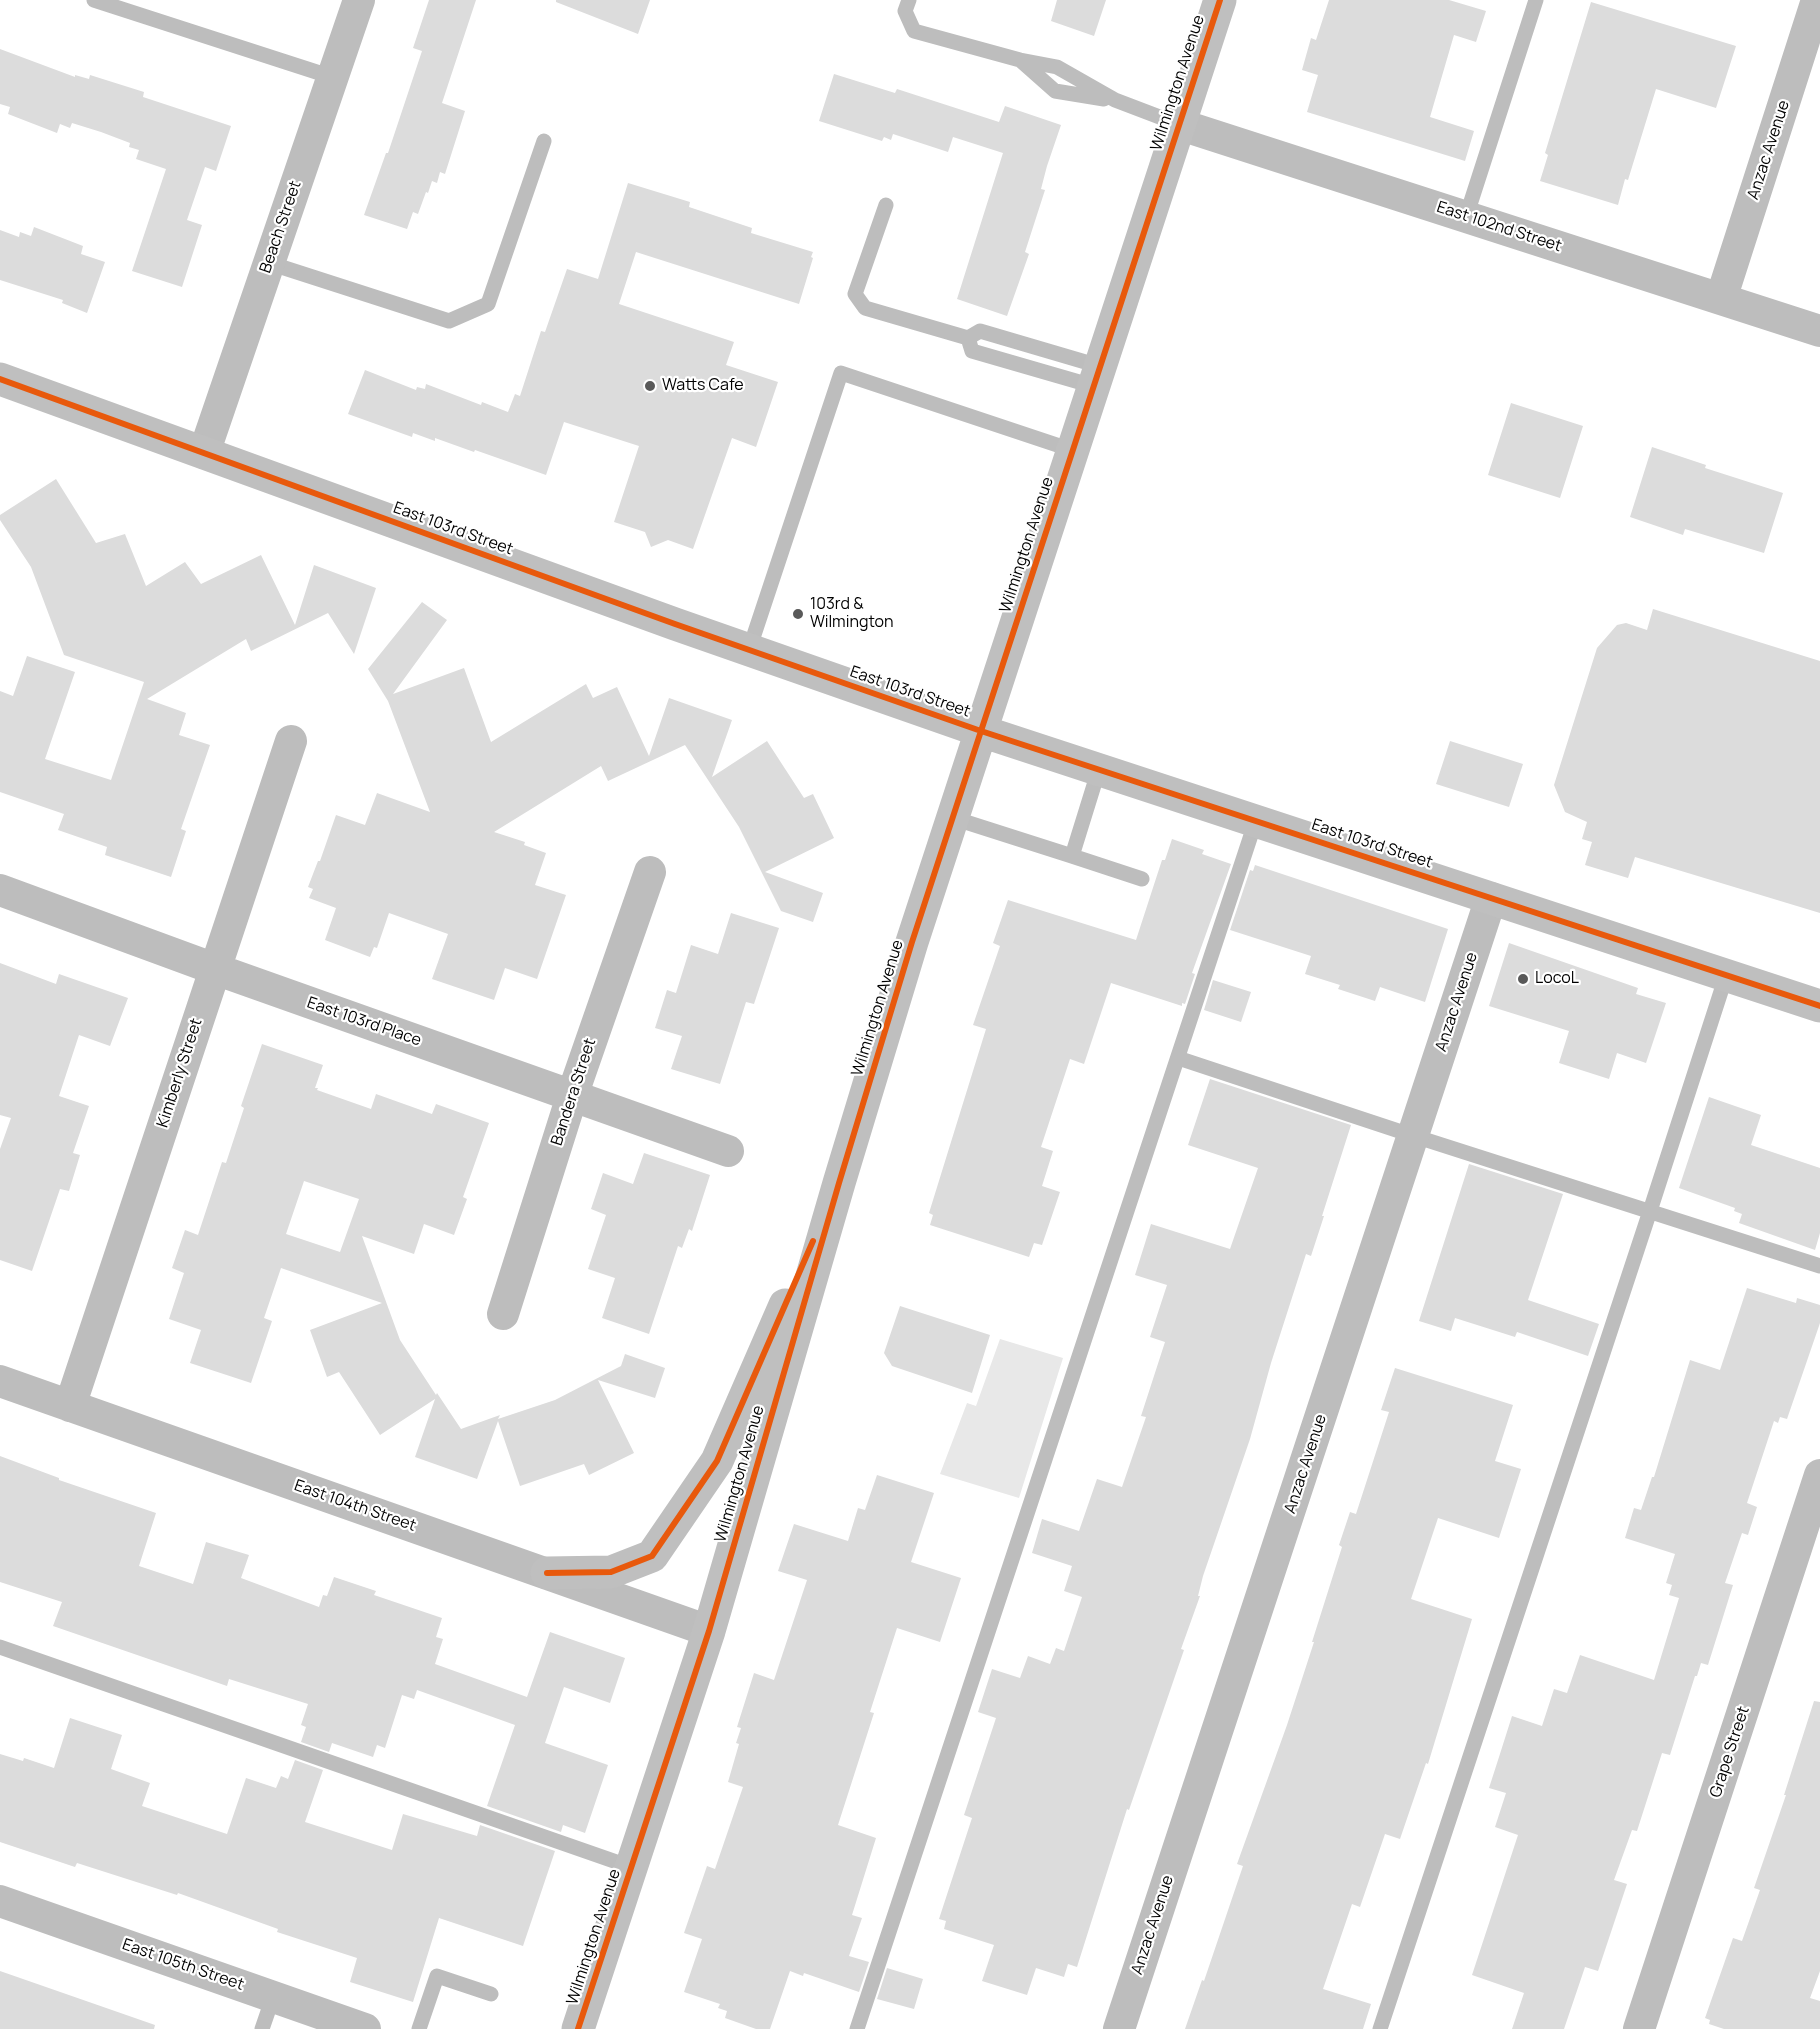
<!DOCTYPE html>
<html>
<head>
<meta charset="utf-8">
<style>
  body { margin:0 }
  canvas { display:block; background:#fff }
</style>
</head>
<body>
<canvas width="1820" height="2029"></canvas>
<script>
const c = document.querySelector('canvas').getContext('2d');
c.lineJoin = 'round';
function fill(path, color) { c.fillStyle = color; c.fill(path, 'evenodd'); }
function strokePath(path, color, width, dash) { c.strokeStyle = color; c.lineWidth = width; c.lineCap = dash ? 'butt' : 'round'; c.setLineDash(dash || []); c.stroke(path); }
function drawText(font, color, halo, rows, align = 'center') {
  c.font = font + ' Manrope,sans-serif'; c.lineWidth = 4.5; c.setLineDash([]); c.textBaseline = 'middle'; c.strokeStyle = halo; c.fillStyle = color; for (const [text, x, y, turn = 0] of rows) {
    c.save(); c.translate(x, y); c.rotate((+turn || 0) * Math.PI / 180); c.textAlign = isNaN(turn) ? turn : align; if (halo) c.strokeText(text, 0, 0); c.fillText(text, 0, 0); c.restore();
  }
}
const green = new Path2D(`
  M 1000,1339 L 1063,1358 L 1019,1498 L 940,1474 L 967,1403 L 976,1406 Z`);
const building = new Path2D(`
  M 429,0 L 476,0 L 442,103 L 465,111 L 445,174 L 440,172 L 437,183 L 432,181 L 428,193 L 426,192 L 418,214 L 413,212 L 407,229 L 364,215 L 386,153 L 388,153 L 422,51 L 413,48 Z
  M 556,0 L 650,0 L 638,34 L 556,2 Z
  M 1057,0 L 1106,0 L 1094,36 L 1051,21 Z
  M 1329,0 L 1449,0 L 1486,11 L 1476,42 L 1454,35 L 1430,117 L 1474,131 L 1465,161 L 1307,112 L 1318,75 L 1302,70 L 1311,38 L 1316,40 Z
  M 1591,2 L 1736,46 L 1716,108 L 1656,89 L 1628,180 L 1625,179 L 1618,205 L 1540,181 L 1548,155 L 1545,153 Z
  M 0,49 L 75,77 L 75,75 L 89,79 L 90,75 L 144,92 L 143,97 L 231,126 L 216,171 L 205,167 L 187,220 L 202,225 L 182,287 L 132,271 L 166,169 L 136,159 L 139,150 L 129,147 L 130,143 L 101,132 L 72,123 L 70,128 L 60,124 L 57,133 L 8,114 L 10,107 L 0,104 Z
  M 834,74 L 895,93 L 897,89 L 999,122 L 1005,106 L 1061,125 L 1047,166 L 1041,189 L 1045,190 L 1025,252 L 1029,254 L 1007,316 L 957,299 L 1003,153 L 953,137 L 948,152 L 893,134 L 891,140 L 884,137 L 882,141 L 819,121 Z
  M 628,183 L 690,202 L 689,207 L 752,228 L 751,233 L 813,252 L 811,257 L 813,258 L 799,304 L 636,252 L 619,304 L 734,342 L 726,365 L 778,382 L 756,447 L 732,438 L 693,549 L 668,540 L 651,547 L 645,532 L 614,522 L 639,446 L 564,422 L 546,475 L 475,450 L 474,452 L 435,438 L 435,441 L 413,433 L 412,437 L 348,414 L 365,370 L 416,390 L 417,387 L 425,389 L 426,384 L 481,405 L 482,402 L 508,412 L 515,394 L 520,396 L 541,331 L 545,332 L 567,269 L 598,279 Z
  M 34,227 L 83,246 L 81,254 L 105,262 L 87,313 L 62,303 L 63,300 L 0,280 L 0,230 L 19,237 L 20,232 L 31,236 Z
  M 1511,403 L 1583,426 L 1560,498 L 1488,475 Z
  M 1652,447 L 1706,465 L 1705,468 L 1783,493 L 1764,553 L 1685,529 L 1683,535 L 1630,517 Z
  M 56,479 L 96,543 L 125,534 L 146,586 L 185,562 L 201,584 L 261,555 L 295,625 L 314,565 L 376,588 L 354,654 L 328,613 L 251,651 L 246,639 L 147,699 L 186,713 L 179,735 L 210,745 L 181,829 L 186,831 L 171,877 L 105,855 L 107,847 L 58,830 L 64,814 L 0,792 L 0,691 L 13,696 L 27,656 L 75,672 L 45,759 L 111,780 L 144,682 L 64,655 L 31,567 L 0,520 L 0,515 Z
  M 422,602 L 447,620 L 393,694 L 464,668 L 491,742 L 586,684 L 593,698 L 617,687 L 649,756 L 669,698 L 732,720 L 712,777 L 767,741 L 804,798 L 813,794 L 834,838 L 765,872 L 823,893 L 813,922 L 781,911 L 739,827 L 685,745 L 608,781 L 601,766 L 494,832 L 525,842 L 524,845 L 546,853 L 535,885 L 566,895 L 537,979 L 505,968 L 494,1000 L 432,979 L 448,934 L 389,913 L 377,948 L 374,947 L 370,957 L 325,940 L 336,908 L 309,898 L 313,889 L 308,887 L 318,861 L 320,861 L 336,815 L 365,825 L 377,793 L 430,812 L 388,701 L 368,669 Z
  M 1653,609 L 1820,661 L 1820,913 L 1635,857 L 1628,878 L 1585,865 L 1592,842 L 1582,839 L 1587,822 L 1565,812 L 1554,785 L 1597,648 L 1617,625 L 1626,623 L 1647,630 Z
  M 1450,741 L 1523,764 L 1509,807 L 1436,784 Z
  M 1172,839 L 1204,850 L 1202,854 L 1231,864 L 1192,973 L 1195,974 L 1185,1004 L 1182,1003 L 1182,1006 L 1111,983 L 1084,1064 L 1070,1059 L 1041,1147 L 1053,1151 L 1042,1186 L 1060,1192 L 1042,1245 L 1034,1243 L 1029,1257 L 930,1225 L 933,1215 L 929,1213 L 986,1029 L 973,1025 L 1000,946 L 993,943 L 1008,900 L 1136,940 L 1162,860 L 1165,860 Z
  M 1255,865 L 1448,929 L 1425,1002 L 1380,987 L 1375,1001 L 1338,989 L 1340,985 L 1305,974 L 1311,956 L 1230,930 L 1250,870 L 1253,871 Z
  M 731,913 L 779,928 L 754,1004 L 746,1002 L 720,1084 L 671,1069 L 682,1036 L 655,1028 L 667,990 L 676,993 L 691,945 L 718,954 Z
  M 1509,943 L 1638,988 L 1636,994 L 1666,1003 L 1646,1063 L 1617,1053 L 1609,1079 L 1559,1063 L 1569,1031 L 1489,1006 Z
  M 0,963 L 56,984 L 59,974 L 128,998 L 110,1046 L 79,1035 L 59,1096 L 89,1106 L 73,1153 L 80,1155 L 69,1191 L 60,1189 L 32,1271 L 0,1260 L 0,1149 L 11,1118 L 0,1115 Z
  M 1213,980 L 1251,992 L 1241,1022 L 1204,1010 Z
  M 262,1044 L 323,1065 L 315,1088 L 318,1088 L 317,1090 L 371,1109 L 376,1094 L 432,1114 L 436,1104 L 489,1123 L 463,1197 L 467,1199 L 454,1235 L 424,1224 L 414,1254 L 362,1236 L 400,1340 L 436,1395 L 437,1393 L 461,1429 L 500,1415 L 498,1419 L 555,1400 L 621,1366 L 625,1354 L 665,1368 L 655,1398 L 598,1380 L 634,1453 L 589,1475 L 584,1464 L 520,1486 L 498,1421 L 477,1479 L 415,1457 L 435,1399 L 380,1435 L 339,1372 L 327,1377 L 310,1330 L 382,1303 L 281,1268 L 264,1318 L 272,1321 L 251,1383 L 190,1363 L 201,1330 L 169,1319 L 184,1273 L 172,1268 L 185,1230 L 198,1235 L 222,1162 L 226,1163 L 244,1108 L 241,1106 ZM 304,1181 L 359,1199 L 340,1252 L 286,1234 Z
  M 1210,1079 L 1351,1125 L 1322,1216 L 1324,1216 L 1311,1256 L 1306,1254 L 1271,1363 L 1250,1439 L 1203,1576 L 1198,1596 L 1200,1596 L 1181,1649 L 1184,1650 L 1129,1810 L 1127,1809 L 1077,1967 L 1068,1964 L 1064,1977 L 1036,1968 L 1027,1995 L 982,1981 L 994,1945 L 944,1929 L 946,1921 L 939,1919 L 972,1818 L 964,1815 L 996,1718 L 978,1712 L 992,1669 L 1020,1678 L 1028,1656 L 1050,1664 L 1056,1648 L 1064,1651 L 1082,1597 L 1064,1591 L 1072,1566 L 1032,1553 L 1042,1519 L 1079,1531 L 1097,1479 L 1122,1487 L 1146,1417 L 1141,1416 L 1165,1342 L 1150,1337 L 1167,1285 L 1135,1275 L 1151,1224 L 1230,1249 L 1258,1168 L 1188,1145 Z
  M 1709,1097 L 1761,1115 L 1751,1145 L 1820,1168 L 1820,1233 L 1815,1250 L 1739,1223 L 1742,1214 L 1734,1211 L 1735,1208 L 1679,1188 Z
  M 644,1153 L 710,1175 L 692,1231 L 689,1229 L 682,1248 L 678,1246 L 649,1334 L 602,1318 L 615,1278 L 588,1269 L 606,1215 L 591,1209 L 603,1173 L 633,1184 Z
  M 1469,1164 L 1563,1194 L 1528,1300 L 1599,1324 L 1588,1356 L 1517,1332 L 1515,1337 L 1455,1318 L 1451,1331 L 1419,1321 Z
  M 1747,1288 L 1796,1303 L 1797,1298 L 1820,1305 L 1820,1323 L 1787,1419 L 1780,1417 L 1778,1423 L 1774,1421 L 1747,1503 L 1757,1507 L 1748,1535 L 1742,1533 L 1725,1583 L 1733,1585 L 1708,1665 L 1701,1663 L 1697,1676 L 1695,1676 L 1670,1755 L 1662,1753 L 1637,1831 L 1632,1830 L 1614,1880 L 1627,1884 L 1598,1971 L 1585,1967 L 1564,2029 L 1512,2029 L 1524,1993 L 1472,1975 L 1518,1835 L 1495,1827 L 1506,1793 L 1489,1788 L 1499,1757 L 1512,1716 L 1542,1726 L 1554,1689 L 1567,1693 L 1580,1655 L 1654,1680 L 1679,1598 L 1669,1595 L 1672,1585 L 1666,1583 L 1675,1554 L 1625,1538 L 1634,1508 L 1641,1510 L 1652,1477 L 1654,1477 L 1690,1360 L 1720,1370 Z
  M 900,1306 L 990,1335 L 972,1393 L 892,1366 L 884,1353 Z
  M 1395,1368 L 1513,1405 L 1495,1461 L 1521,1469 L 1499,1538 L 1438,1518 L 1411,1599 L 1472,1619 L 1428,1764 L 1426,1763 L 1400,1839 L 1385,1834 L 1360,1907 L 1352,1904 L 1323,1989 L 1371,2004 L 1363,2029 L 1185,2029 L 1202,1980 L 1204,1981 L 1243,1866 L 1237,1864 L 1287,1725 L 1314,1642 L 1312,1642 L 1342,1547 L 1339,1545 L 1350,1512 L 1356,1514 L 1389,1412 L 1381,1410 Z
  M 0,1456 L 59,1478 L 59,1480 L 156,1513 L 139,1566 L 193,1584 L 206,1542 L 249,1555 L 241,1578 L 319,1607 L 323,1595 L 327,1596 L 334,1577 L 376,1591 L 374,1595 L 442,1618 L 436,1637 L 443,1639 L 435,1664 L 527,1697 L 550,1632 L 625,1658 L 610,1703 L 564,1687 L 545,1743 L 608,1765 L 585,1833 L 563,1825 L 561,1832 L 487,1806 L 515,1725 L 417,1690 L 414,1699 L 402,1695 L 385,1748 L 377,1745 L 373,1757 L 332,1743 L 329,1752 L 301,1742 L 306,1727 L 301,1725 L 308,1704 L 229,1679 L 227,1686 L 53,1626 L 62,1602 L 0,1582 Z
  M 877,1475 L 934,1493 L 911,1562 L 961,1578 L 940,1642 L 897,1628 L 870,1712 L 874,1713 L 838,1825 L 876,1838 L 852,1915 L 862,1918 L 849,1956 L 869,1962 L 859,1992 L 804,1973 L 803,1976 L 790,1971 L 770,2029 L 756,2029 L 725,2018 L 727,2011 L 718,2008 L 720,2004 L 684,1992 L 702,1939 L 684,1933 L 707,1866 L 715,1869 L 743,1787 L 728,1782 L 739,1744 L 736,1743 L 741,1728 L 737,1727 L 754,1673 L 774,1680 L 807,1580 L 778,1571 L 794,1524 L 848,1541 L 858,1508 L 865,1510 Z
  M 1814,1701 L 1820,1702 L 1820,1971 L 1810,1998 L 1820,2001 L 1820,2029 L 1724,2029 L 1709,2024 L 1710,2020 L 1705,2018 L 1733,1938 L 1742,1941 L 1760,1890 L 1754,1888 L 1786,1795 L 1784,1795 Z
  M 70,1718 L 122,1735 L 111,1769 L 150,1783 L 142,1806 L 227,1834 L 246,1778 L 276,1788 L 281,1776 L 288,1779 L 295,1760 L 323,1770 L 305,1822 L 392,1850 L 403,1814 L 477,1836 L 480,1825 L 555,1851 L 523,1946 L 439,1918 L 413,2002 L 350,1982 L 357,1958 L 277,1932 L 278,1929 L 178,1893 L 177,1895 L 77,1863 L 75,1867 L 0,1842 L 0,1754 L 23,1761 L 24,1758 L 54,1768 Z
  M 887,1968 L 923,1979 L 914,2009 L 877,1999 Z
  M 0,1971 L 155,2025 L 154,2029 L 0,2029 Z`);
const lane = new Path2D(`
  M 94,0 L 332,77
  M 909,0 L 905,11 L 914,31 L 1020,60 L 1057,67 L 1115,100 L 1178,124
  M 1020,60 L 1055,91 L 1104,99
  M 886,205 L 855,294 L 865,308 L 968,338 L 980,331 L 1099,366
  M 1466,217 L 1536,0
  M 269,263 L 449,321 L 488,304 L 544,141
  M 968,338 L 972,351 L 1093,386
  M 749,650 L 841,373 L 1072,450
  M 953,818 L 1072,856 L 1099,769
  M 1072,856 L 1142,879
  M 1178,1058 L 1414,1136 L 1820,1266
  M 0,1647 L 631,1867
  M 262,2029 L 273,1997
  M 419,2029 L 437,1976 L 491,1994
  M 857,2029 L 1256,820
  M 1380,2029 L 1650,1211 L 1726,976`);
const street = new Path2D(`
  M 1178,124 L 1820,331
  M 1721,299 L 1817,0
  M 204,453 L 359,0
  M 0,890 L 215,969 L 728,1151
  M 503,1314 L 572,1096 L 650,872
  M 0,1381 L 709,1631
  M 70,1406 L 291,741
  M 0,1901 L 365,2029
  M 1119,2029 L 1491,898
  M 1639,2029 L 1820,1475`);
const secondary = new Path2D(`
  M 0,379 L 675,624 L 981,731 L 1820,1006
  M 547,1573 L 611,1572 L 652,1556 L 717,1461 L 785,1305
  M 578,2029 L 709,1631 L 839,1183 L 912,942 L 1220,0`);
const cycleway = new Path2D(`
  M 0,379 L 675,624 L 981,731 L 1820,1006
  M 547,1573 L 611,1572 L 652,1556 L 717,1461 L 813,1241
  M 578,2029 L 709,1631 L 839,1183 L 912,942 L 1220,0`);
const markers = [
  [650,386,6,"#595959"],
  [798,614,6,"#595959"],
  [1523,979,6,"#595959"]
];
const streetNames = [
  ["Wilmington Avenue",1178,83,-72],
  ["Anzac Avenue",1769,150,-72],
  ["Beach Street",281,227,-71],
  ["East 102nd Street",1499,227,18],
  ["East 103rd Street",453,529,20],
  ["Wilmington Avenue",1027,545,-72],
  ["East 103rd Street",910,692,19],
  ["East 103rd Street",1372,844,18],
  ["Anzac Avenue",1457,1002,-72],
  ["Wilmington Avenue",878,1008,-73],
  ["East 103rd Place",364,1022,19],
  ["Kimberly Street",180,1073,-72],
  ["Bandera Street",574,1092,-72],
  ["Anzac Avenue",1306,1464,-72],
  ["Wilmington Avenue",740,1474,-74],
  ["East 104th Street",355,1506,19],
  ["Grape Street",1730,1752,-72],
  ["Anzac Avenue",1153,1925,-72],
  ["Wilmington Avenue",594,1937,-72],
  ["East 105th Street",183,1965,19]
];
const poiNames = [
  ["Watts Cafe",662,386],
  ["103rd &",810,605],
  ["Wilmington",810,623],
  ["LocoL",1535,979]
];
fill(green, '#e8e8e8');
fill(building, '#dcdcdc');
strokePath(lane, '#bdbdbd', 15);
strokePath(street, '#bdbdbd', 32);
strokePath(secondary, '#bfbfbf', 33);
strokePath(cycleway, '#e8590c', 6);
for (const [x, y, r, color] of markers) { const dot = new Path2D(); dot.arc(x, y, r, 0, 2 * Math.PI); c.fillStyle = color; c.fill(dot); strokePath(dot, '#fff', 2); }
drawText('16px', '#000', '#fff', streetNames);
drawText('16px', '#000', '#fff', poiNames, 'left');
</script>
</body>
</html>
